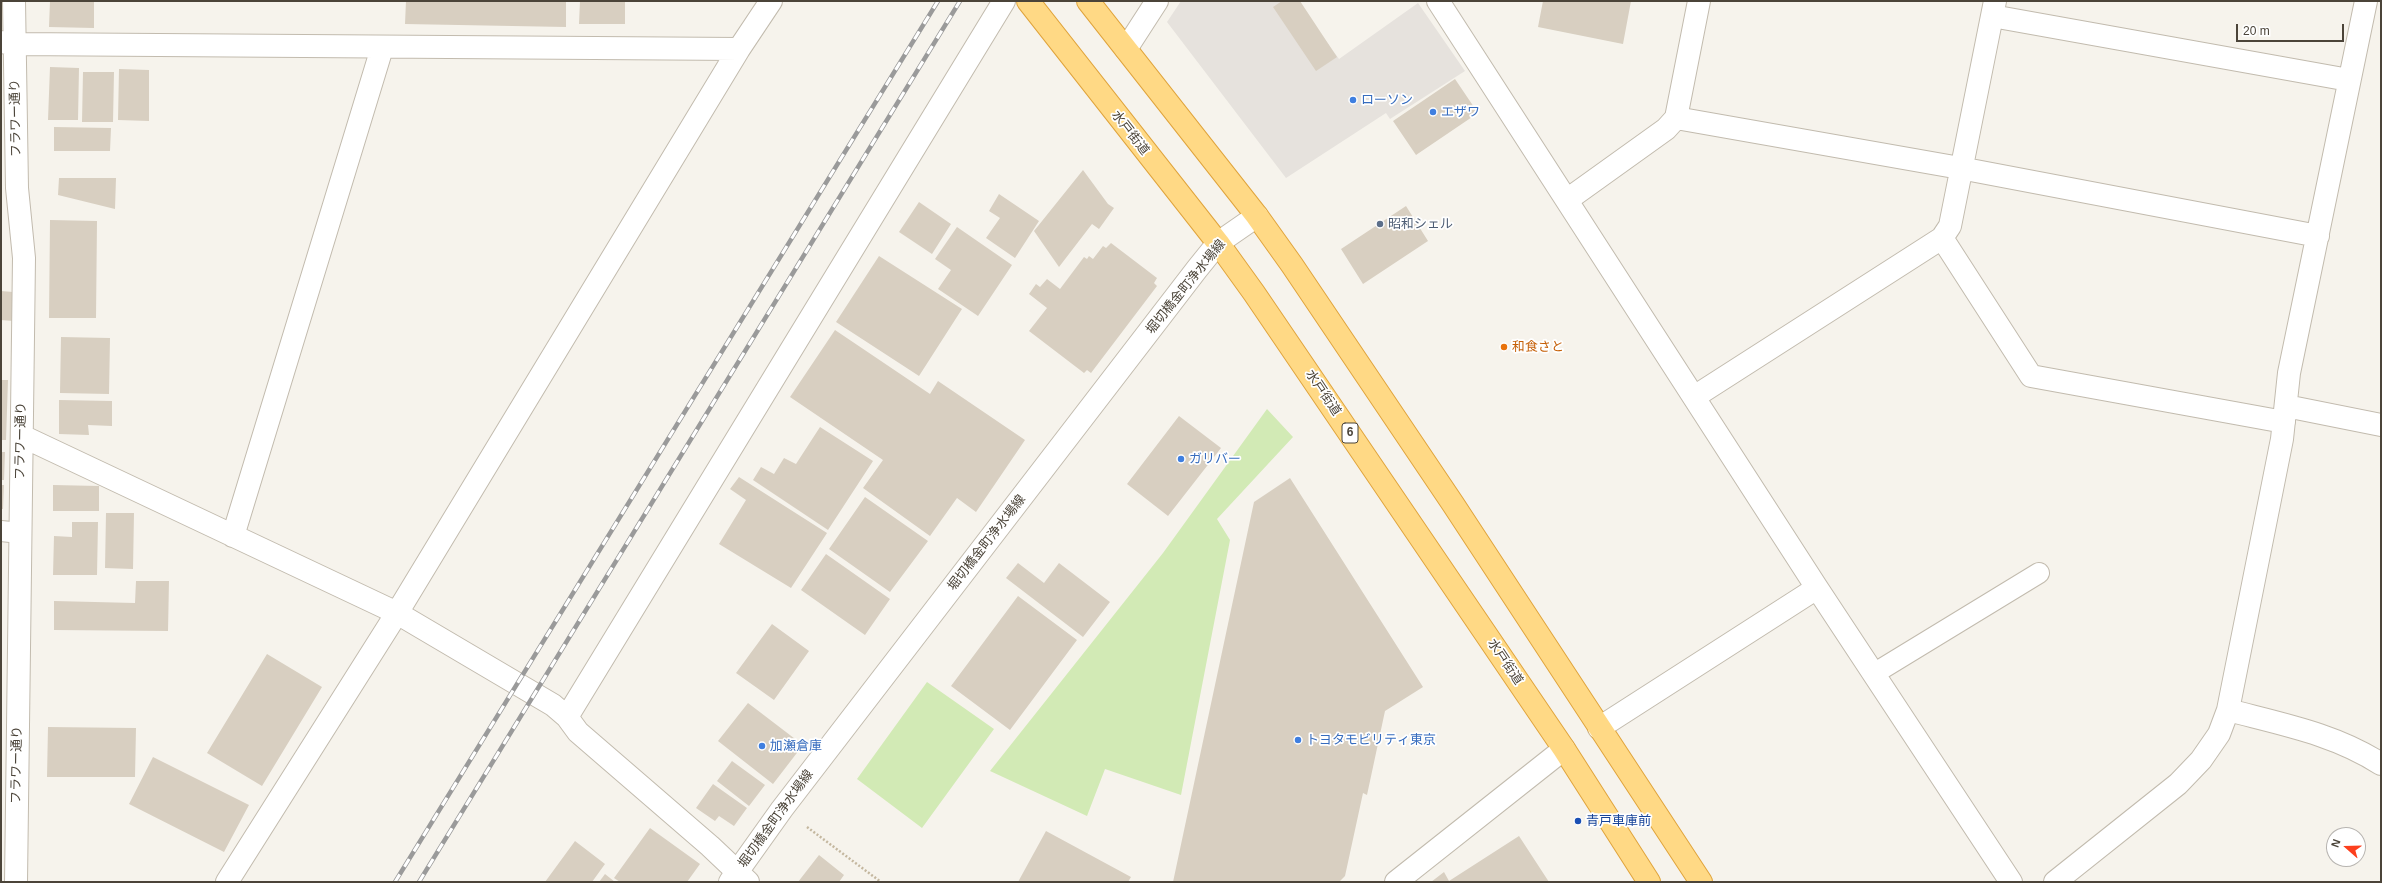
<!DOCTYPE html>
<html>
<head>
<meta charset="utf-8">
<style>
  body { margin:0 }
  #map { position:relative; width:2382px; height:883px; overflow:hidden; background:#f6f3ec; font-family:Helvetica,sans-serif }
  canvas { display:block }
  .frame { position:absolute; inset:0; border:2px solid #4b4439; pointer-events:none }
  .north { position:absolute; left:2326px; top:827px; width:40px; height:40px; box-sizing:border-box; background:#fff; border:1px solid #b7b4b0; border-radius:50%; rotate:290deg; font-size:11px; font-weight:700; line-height:16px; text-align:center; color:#4b4439 }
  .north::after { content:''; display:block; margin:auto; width:14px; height:18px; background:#fc3f1d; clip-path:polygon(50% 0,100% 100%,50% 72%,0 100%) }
  .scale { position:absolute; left:2236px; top:24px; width:108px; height:18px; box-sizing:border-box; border:2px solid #4b4439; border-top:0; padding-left:5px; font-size:12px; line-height:14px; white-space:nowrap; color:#4b4439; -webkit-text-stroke:3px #fff; paint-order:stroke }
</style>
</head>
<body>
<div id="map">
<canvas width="2382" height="883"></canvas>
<div class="frame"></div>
<div class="north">N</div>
<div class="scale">20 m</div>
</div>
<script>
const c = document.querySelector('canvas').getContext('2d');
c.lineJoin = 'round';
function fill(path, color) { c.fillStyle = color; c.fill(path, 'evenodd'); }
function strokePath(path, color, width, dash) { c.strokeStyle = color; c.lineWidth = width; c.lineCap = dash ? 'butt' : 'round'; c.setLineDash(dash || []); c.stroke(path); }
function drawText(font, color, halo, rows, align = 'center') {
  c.font = font + ' Helvetica,"Noto Sans JP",sans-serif'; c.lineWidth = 3.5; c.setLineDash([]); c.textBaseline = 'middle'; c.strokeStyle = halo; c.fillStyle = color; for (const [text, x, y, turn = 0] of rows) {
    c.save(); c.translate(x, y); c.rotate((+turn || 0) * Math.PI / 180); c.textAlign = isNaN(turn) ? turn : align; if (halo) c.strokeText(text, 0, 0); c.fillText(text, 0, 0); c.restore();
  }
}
const industrial = new Path2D(`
  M 1181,1 L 1297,1 L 1339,59 L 1418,3 L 1465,71 L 1390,119 L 1386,113 L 1286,178 L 1167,22 Z`);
const green = new Path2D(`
  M 1267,409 L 1293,437 L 1217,519 L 1230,540 L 1181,795 L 1105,769 L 1087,816 L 990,771 L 1163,553 Z
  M 927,682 L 994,729 L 922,828 L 857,779 Z`);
const building = new Path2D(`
  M 50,1 L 94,1 L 94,28 L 49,27 Z
  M 406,1 L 566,1 L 566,27 L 405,24 Z
  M 580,1 L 625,1 L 625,24 L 579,24 Z
  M 1282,1 L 1300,1 L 1337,57 L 1316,71 L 1273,7 Z
  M 1543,1 L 1631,1 L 1623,44 L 1538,27 Z
  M 50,67 L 79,68 L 78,120 L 48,120 Z
  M 119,69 L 149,70 L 149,121 L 118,120 Z
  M 83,72 L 114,72 L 113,122 L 82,122 Z
  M 1455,79 L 1478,113 L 1416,155 L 1393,121 Z
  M 54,127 L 111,128 L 110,151 L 54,151 Z
  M 1083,170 L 1108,204 L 1114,208 L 1099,229 L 1092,224 L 1059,267 L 1034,231 Z
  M 59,178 L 116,178 L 115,209 L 58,195 Z
  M 999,194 L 1039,221 L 1015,258 L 986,238 L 1000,218 L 989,211 Z
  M 919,202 L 951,224 L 932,254 L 899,232 Z
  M 1406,206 L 1428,241 L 1363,284 L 1341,249 Z
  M 50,220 L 97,221 L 96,318 L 49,318 Z
  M 957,227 L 1012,265 L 978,316 L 938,289 L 951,270 L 935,259 Z
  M 1111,243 L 1157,278 L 1154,283 L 1157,286 L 1091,373 L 1087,370 L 1084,373 L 1029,331 L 1047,308 L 1029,294 L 1036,284 L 1040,287 L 1047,279 L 1060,289 L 1084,257 L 1087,259 L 1089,256 L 1093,259 L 1103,246 L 1106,248 Z
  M 879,256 L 962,309 L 919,376 L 836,322 Z
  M 1,291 L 13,292 L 13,321 L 1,320 Z
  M 835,330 L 930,394 L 938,381 L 1025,440 L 976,512 L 957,498 L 930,536 L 863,488 L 883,460 L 790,397 Z
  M 61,337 L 110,338 L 109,394 L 60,393 Z
  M 1,380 L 8,380 L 6,440 L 1,440 Z
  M 59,400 L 112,401 L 112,426 L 88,425 L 89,435 L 59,434 Z
  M 1179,416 L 1221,448 L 1168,516 L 1127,484 Z
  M 820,427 L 873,461 L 828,530 L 753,480 L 761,467 L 774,474 L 784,458 L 796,464 Z
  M 1,452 L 5,452 L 4,480 L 1,480 Z
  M 739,477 L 827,533 L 791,588 L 719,544 L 746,500 L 730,489 Z
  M 1290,478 L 1423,687 L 1385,711 L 1367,795 L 1363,793 L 1345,876 L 1339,882 L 1173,882 L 1254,502 Z
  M 1,485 L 4,485 L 3,509 L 1,509 Z
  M 53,485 L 99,486 L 99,511 L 53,511 Z
  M 865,497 L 928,541 L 890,592 L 829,549 Z
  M 106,513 L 134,513 L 133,569 L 105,568 Z
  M 72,522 L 98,522 L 97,575 L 53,575 L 54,536 L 72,537 Z
  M 826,554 L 890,599 L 865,635 L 801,590 Z
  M 1018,563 L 1044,583 L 1059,563 L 1110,602 L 1083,637 L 1006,578 Z
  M 136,581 L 169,581 L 168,631 L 54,630 L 54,601 L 135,603 Z
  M 1018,596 L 1077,640 L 1010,730 L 951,686 Z
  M 772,624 L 809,651 L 774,700 L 736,673 Z
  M 267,654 L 322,687 L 262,786 L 207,753 Z
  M 748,703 L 803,745 L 773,784 L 718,741 Z
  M 48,727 L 136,728 L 135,777 L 47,777 Z
  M 153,757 L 249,805 L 224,852 L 129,804 Z
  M 732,761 L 765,785 L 749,806 L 717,781 Z
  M 713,784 L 747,808 L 734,826 L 719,816 L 715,821 L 696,808 Z
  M 650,828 L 700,864 L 687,882 L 620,882 L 614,878 Z
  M 1046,831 L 1131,877 L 1128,882 L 1018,882 Z
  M 1519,836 L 1549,882 L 1431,882 L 1444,872 L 1449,881 Z
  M 575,841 L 605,864 L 592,882 L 545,882 Z
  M 819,855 L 844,875 L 839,882 L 798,882 Z
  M 605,874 L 615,882 L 599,882 Z`);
const path = new Path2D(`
  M 807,827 L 881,882`);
const service = new Path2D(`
  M 1,531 L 20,533
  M 1875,673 L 2039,573`);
const minor = new Path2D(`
  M 14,1 L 17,188 L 24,258 L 16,882
  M 1438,1 L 1817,588 L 2011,882
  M 1992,16 L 2349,80
  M 1,42 L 14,44 L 739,49
  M 1126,49 L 1157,1
  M 1676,118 L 1960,168 L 2318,236
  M 1567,200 L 1666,129 L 1676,118 L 1699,1
  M 1942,238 L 2031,376 L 2284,422
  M 1694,397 L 1942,238 L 1950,226 L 1995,1
  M 2286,406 L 2381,425
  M 22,436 L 397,613 L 553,705 L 567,717 L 578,732 L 710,846 L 748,882
  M 233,536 L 382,48
  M 2228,710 L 2282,439 L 2289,373 L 2366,1
  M 567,717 L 1004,1
  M 1599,728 L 1817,588
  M 227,882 L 397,613 L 739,49 L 771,1
  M 1396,882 L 1564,749
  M 2055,882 L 2178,784 L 2201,760 L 2219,734 L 2228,710 C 2281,724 2335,734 2381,764`);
const tertiary = new Path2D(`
  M 730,882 L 782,809 L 1197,269 L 1218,243 L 1257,216`);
const trunk = new Path2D(`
  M 1028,1 L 1218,243 L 1254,293 L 1564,749 L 1649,882
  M 1088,1 L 1257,216 L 1292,265 L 1453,504 L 1701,882`);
const rail = new Path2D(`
  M 395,882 L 938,1
  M 419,882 L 960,1`);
const markers = [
  [1353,100,4,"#3f7fe0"],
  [1433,112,4,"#3f7fe0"],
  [1380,224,4,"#5c6f8a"],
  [1504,347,4,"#e8710a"],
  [1181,459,4,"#3f7fe0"],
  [1298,740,4,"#3f7fe0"],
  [762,746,4,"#3f7fe0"],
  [1578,821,4,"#1a4fb4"]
];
const shields = [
  [1350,433,16]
];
const shieldNames = [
  ["6",1350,433]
];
const shopNames = [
  ["ローソン",1361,100],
  ["エザワ",1441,112],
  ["ガリバー",1189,459],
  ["トヨタモビリティ東京",1306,740],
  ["加瀬倉庫",770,746]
];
const streetNames = [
  ["フラワー通り",16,118,-91],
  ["水戸街道",1130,133,52],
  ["堀切橋金町浄水場線",1186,287,-51],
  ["水戸街道",1323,393,56],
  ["フラワー通り",21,441,-89],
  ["堀切橋金町浄水場線",987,543,-52],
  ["水戸街道",1505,662,56],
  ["フラワー通り",17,765,-89],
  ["堀切橋金町浄水場線",776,819,-54]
];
const serviceNames = [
  ["昭和シェル",1388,224]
];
const foodNames = [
  ["和食さと",1512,347]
];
const transitNames = [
  ["青戸車庫前",1586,821]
];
fill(industrial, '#e6e2dd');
fill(green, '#d2eab5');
fill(building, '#d8cfc1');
strokePath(service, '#c2bbae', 22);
strokePath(minor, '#c2bbae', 24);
strokePath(tertiary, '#c2bbae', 24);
strokePath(trunk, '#e0a43c', 24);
strokePath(path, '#c4b79f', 2.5, [2, 2]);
strokePath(service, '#fff', 20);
strokePath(minor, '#fff', 22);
strokePath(tertiary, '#fff', 22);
strokePath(trunk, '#ffd985', 22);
strokePath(rail, '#9a9a9a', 4.5);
strokePath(rail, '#fff', 3, [9]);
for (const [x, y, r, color] of markers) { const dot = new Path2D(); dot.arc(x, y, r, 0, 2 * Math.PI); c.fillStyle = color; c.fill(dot); strokePath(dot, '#fff', 1.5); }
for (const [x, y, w] of shields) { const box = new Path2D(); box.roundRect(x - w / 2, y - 10, w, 20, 3); c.fillStyle = '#fff'; c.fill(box); strokePath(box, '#4b4439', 1); }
drawText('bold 12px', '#4b4439', null, shieldNames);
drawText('13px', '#366cbe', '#fff', shopNames, 'left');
drawText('13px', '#4b4439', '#fff', streetNames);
drawText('13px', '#4e5e75', '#fff', serviceNames, 'left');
drawText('13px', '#c56008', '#fff', foodNames, 'left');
drawText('13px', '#164399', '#fff', transitNames, 'left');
</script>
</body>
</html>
